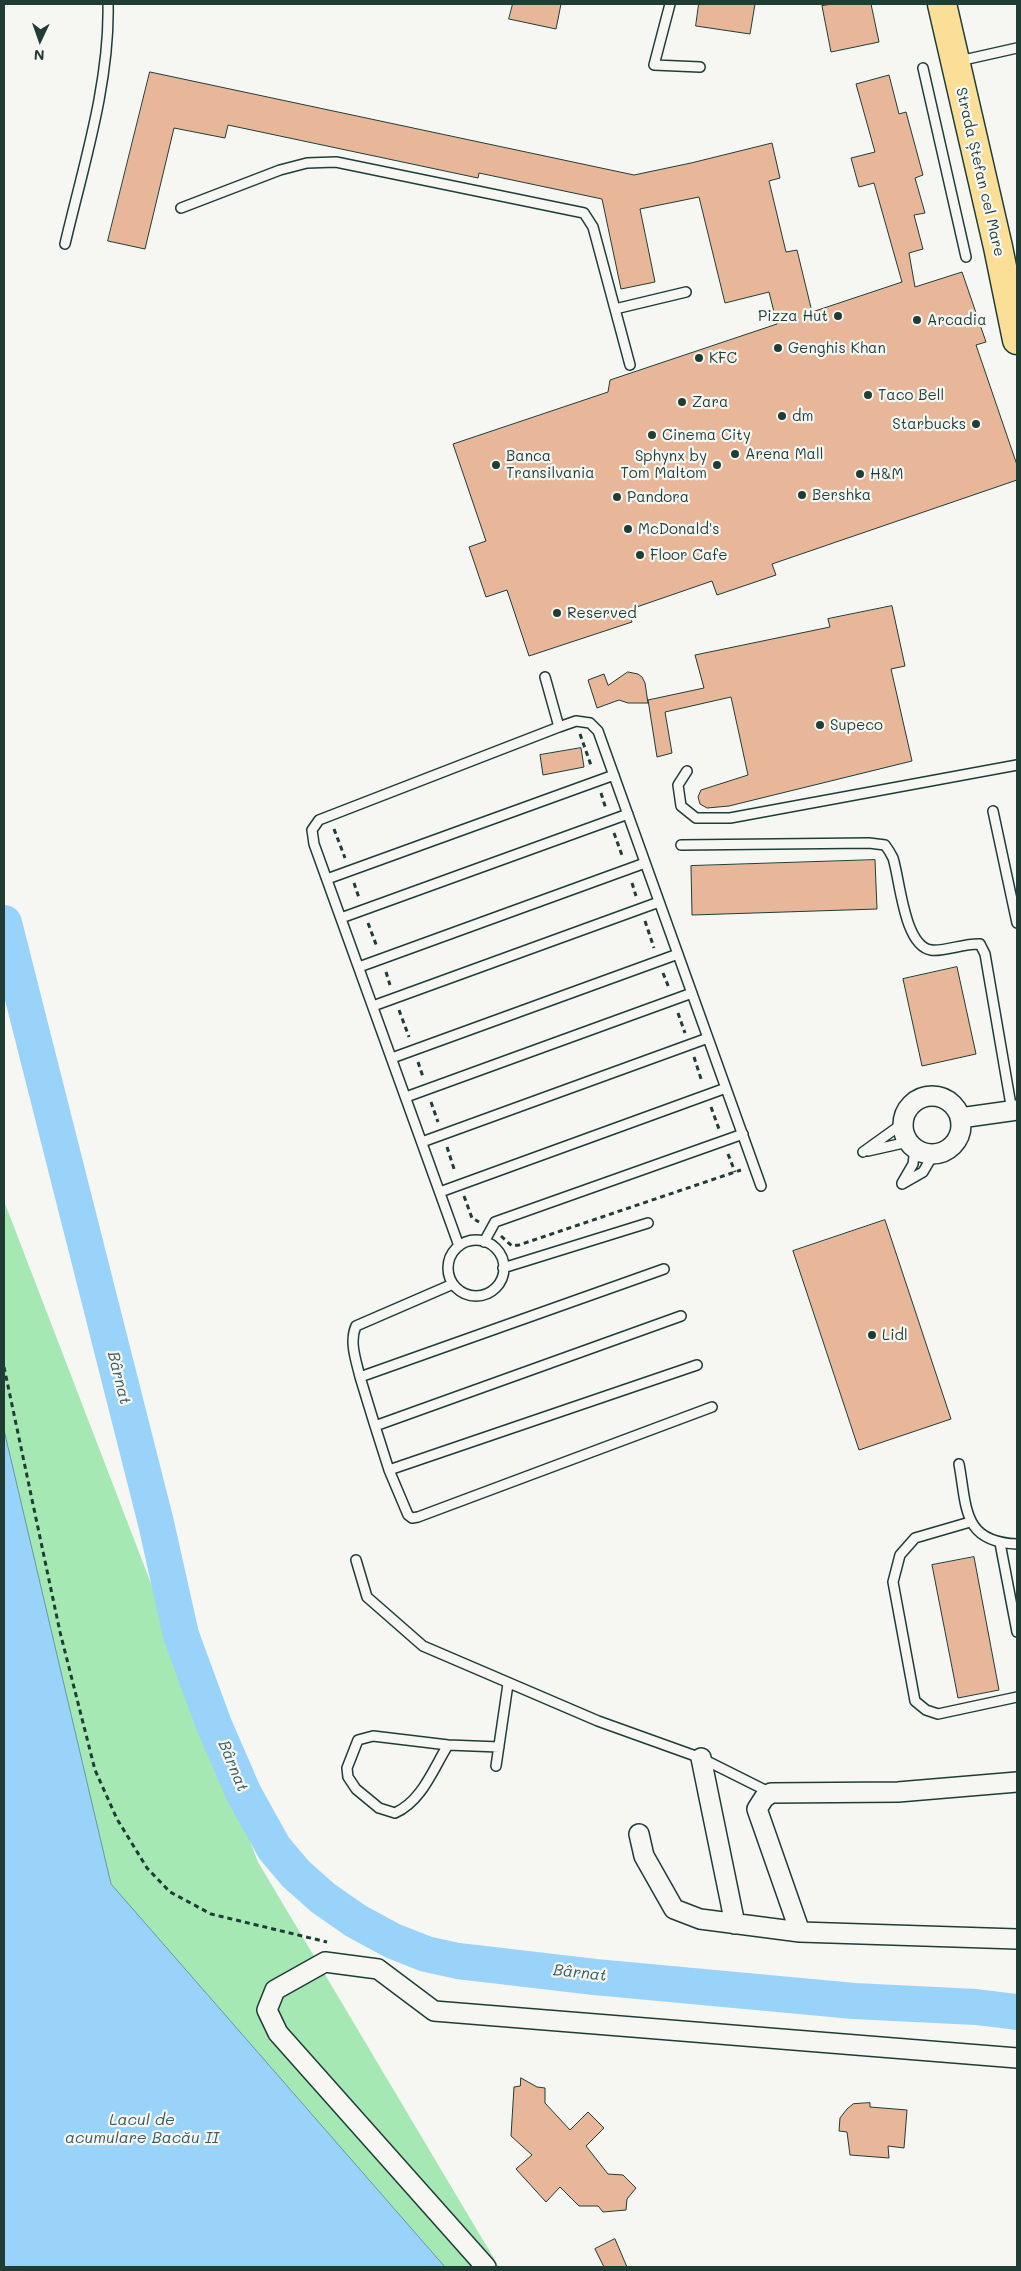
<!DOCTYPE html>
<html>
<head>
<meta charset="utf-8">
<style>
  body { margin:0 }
  #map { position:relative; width:1021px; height:2271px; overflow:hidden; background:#f6f6f2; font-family:Mali,sans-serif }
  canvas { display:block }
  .frame { position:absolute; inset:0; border:5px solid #1f3d34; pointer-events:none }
  .north { position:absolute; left:15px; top:15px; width:50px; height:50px; -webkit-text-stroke:4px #f6f6f2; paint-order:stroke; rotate:183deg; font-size:14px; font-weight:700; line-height:20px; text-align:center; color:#1f3d34 }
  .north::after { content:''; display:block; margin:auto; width:18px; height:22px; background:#1f3d34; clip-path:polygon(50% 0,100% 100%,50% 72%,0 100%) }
</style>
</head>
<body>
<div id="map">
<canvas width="1021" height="2271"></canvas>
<div class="frame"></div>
<div class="north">N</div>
</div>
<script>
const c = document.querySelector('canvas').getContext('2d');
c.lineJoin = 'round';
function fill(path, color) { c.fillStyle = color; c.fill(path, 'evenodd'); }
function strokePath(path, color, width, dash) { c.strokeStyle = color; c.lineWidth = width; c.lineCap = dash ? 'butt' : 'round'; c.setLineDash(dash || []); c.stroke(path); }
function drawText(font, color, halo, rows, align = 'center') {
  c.font = font + ' Mali,sans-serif'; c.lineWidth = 4.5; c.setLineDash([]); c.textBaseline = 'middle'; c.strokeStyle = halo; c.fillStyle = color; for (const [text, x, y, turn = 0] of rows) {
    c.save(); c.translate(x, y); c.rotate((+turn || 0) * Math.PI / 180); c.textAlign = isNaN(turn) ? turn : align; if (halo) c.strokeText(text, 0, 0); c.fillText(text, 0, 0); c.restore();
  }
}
const green = new Path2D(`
  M 4,1201 L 258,1862 L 499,2267 L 4,2267 Z`);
const water = new Path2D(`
  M 4,1430 L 111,1884 L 445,2267 L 4,2267 Z`);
const river = new Path2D(`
  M 4,923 L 156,1523 L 181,1635 L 214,1725 L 244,1794 L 274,1848 L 296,1874 L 323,1898 L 356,1921 L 393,1941 L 426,1954 L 458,1961 L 595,1977 L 854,2001 L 976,2007 L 1017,2012`);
const building = new Path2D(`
  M 513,4 L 561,4 L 556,29 L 509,19 Z
  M 699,4 L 755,4 L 750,34 L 696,26 Z
  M 832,4 L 871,4 L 879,42 L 831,52 L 822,6 Z
  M 150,72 L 634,175 L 691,163 L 772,143 L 780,178 L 769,181 L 786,252 L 797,250 L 812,312 L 902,282 L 874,183 L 859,187 L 851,158 L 875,152 L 856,84 L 889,75 L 899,114 L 906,112 L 923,175 L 915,178 L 925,213 L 914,215 L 923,249 L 909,253 L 915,287 L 962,272 L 986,342 L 976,345 L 1017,465 L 1017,480 L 772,564 L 776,575 L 717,595 L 712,581 L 628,610 L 632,622 L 529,656 L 507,590 L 486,597 L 469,547 L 486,541 L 453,444 L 608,392 L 610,380 L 777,324 L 769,292 L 725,303 L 699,197 L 640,209 L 655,282 L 621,289 L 602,199 L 479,173 L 478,178 L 228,125 L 225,138 L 174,128 L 145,249 L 108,241 Z
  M 892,606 L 905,666 L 891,669 L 912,761 L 729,806 L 707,808 L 700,804 L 698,797 L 701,790 L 748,775 L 731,697 L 665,712 L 672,753 L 657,757 L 648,700 L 704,688 L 695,655 L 830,627 L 828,619 Z
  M 628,672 L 638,674 L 642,677 L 645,683 L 648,703 L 628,703 L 619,700 L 597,708 L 588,680 L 604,674 L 608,685 Z
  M 581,748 L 584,767 L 543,775 L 540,755 Z
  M 875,860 L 877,909 L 692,915 L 691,866 Z
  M 957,967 L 976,1054 L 922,1066 L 903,979 Z
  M 885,1220 L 951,1419 L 859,1450 L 793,1251 Z
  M 974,1557 L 999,1690 L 958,1698 L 932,1565 Z
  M 521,2078 L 537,2087 L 545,2088 L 545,2103 L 570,2130 L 588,2112 L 604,2128 L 586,2146 L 608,2174 L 623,2175 L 636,2188 L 627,2199 L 626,2210 L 603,2212 L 598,2206 L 579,2206 L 560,2187 L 546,2202 L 516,2169 L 532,2155 L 511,2136 L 514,2087 L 520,2086 Z
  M 870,2103 L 870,2107 L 907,2110 L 904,2148 L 888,2146 L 889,2158 L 850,2155 L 847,2132 L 839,2131 L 840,2118 L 847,2109 L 853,2104 Z
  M 615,2239 L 627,2267 L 604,2267 L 595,2249 Z`);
const path = new Path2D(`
  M 580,734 L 592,768
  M 601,793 L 606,809
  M 334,829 L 345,858
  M 614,833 L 623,858
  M 354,883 L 359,898
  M 632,883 L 636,896
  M 645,921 L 654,948
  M 368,923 L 377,947
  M 386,972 L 390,985
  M 663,973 L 669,988
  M 399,1010 L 409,1037
  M 678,1013 L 685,1033
  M 694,1057 L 702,1082
  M 418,1062 L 423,1077
  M 431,1102 L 438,1122
  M 711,1107 L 719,1129
  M 447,1147 L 455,1172
  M 728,1154 L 735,1172
  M 464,1196 L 472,1218 L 479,1222
  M 501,1236 L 512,1246 L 519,1245 L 741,1170
  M 4,1367 L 60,1632 L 95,1770 L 117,1819 L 147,1868 L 170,1892 L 211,1914 L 327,1942`);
const service = new Path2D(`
  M 670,4 L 654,65 L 700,67
  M 959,61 L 1017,48
  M 923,68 L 966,257
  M 181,208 L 280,170 L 307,163 L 336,162 L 584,213 L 593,227 L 615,309 L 686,292
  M 65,244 C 83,167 110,83 108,4
  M 615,309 L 630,365
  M 545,677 L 559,727 L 576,721 L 590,723 L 598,731 L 761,1186
  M 687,771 L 678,785 L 681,806 L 696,818 L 730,818 L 1017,765
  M 993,811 L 1017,923
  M 681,845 L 869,843 L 885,845 C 888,849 891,854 893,858 C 900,880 904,946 931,950 C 943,952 965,943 980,944 L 985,954 L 1012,1111
  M 327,879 L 614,775
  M 341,918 L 628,814
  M 359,967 L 645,863
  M 373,1006 L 659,902
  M 392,1058 L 678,954
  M 406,1097 L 692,993
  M 422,1142 L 708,1038
  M 868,1151 L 908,1142
  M 863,1152 L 902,1124
  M 902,1183 L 913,1164 L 915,1149
  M 902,1184 L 923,1172 L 933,1155
  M 440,1192 L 726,1088
  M448 1268a28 28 0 1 1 56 0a28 28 0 1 1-56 0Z
  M 484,1242 L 495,1222 L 743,1134
  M 459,1246 L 314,844 L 312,830 L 319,820 L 559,727
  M 503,1268 L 648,1223
  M 697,1365 L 389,1470 L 408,1515 L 412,1518 L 418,1517 L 712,1407
  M 360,1377 C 356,1360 349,1342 356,1326 L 453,1284
  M 375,1426 L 360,1377 L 664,1269
  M 959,1464 C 967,1507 962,1542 1017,1544
  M 389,1470 L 375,1426 L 681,1316
  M 970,1522 L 915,1538 L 900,1555 L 893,1582 L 915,1701 L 926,1710 L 938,1714 L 1017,1697
  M 1000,1543 L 1017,1632
  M 356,1560 L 367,1597 L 423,1646 L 598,1721 L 701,1758 L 771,1793
  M 448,1745 C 433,1769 422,1801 395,1813 L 379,1808 L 356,1789 L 348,1777 L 347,1768 L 358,1740 L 373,1736 L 448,1745 L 499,1747
  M 496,1766 L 508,1684`);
const minor = new Path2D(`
  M903 1125a29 29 0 1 1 58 0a29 29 0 1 1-58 0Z
  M 960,1118 L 1017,1110
  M 701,1758 L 735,1924
  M 1017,1782 L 898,1792 L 771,1793 L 764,1798 L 757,1809 L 800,1932 L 1017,1939
  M 639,1834 L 644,1856 L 674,1909 L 700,1919 L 800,1932
  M 486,2267 L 278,2033 L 267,2010 L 275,1990 L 325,1962 L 378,1969 L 434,2011 L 1017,2058`);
const primary = new Path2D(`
  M 942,4 L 998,247 L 1017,340`);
const markers = [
  [838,316,5,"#1f3d34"],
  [917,320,5,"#1f3d34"],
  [778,348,5,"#1f3d34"],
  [699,358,5,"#1f3d34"],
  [868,395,5,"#1f3d34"],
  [682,402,5,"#1f3d34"],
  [782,416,5,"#1f3d34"],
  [976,424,5,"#1f3d34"],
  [652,435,5,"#1f3d34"],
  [735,454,5,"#1f3d34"],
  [496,465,5,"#1f3d34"],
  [717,465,5,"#1f3d34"],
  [860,474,5,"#1f3d34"],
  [802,495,5,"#1f3d34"],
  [617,497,5,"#1f3d34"],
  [628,529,5,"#1f3d34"],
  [640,555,5,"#1f3d34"],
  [557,613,5,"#1f3d34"],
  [820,725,5,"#1f3d34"],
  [872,1335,5,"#1f3d34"]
];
const streetNames = [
  ["Strada Ștefan cel Mare",980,172,77]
];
const poiNames = [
  ["Pizza Hut",828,316,"right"],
  ["Arcadia",927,320],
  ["Genghis Khan",788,348],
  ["KFC",709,358],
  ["Taco Bell",878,395],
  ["Zara",692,402],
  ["dm",792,416],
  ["Starbucks",966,424,"right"],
  ["Cinema City",662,435],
  ["Arena Mall",745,454],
  ["Banca",506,456],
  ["Transilvania",506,473],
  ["Sphynx by",707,456,"right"],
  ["Tom Maltom",707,473,"right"],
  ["H&M",870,474],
  ["Bershka",812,495],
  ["Pandora",627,497],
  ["McDonald's",638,529],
  ["Floor Cafe",650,555],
  ["Reserved",567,613],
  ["Supeco",830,725],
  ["Lidl",882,1335]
];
const waterNames = [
  ["Bârnat",119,1378,76],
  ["Bârnat",233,1766,68],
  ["Bârnat",580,1973,6],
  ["Lacul de",142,2120],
  ["acumulare Bacău II",142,2138]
];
fill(green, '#a5e8b3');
fill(water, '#99d3f9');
strokePath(water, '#6897aa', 1);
strokePath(river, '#99d3f9', 36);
fill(building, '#e8b799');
strokePath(building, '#1f3d34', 1);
strokePath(service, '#1f3d34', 12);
strokePath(minor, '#1f3d34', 22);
strokePath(primary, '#1f3d34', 31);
strokePath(path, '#1f3d34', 3, [5, 4]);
strokePath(service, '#f6f6f2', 9);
strokePath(minor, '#f6f6f2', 19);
strokePath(primary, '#fbdf96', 28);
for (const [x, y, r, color] of markers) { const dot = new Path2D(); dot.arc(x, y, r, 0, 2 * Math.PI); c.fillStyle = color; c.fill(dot); strokePath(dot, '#f6f6f2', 2); }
drawText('15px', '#1f3d34', '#f6f6f2', streetNames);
drawText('15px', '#1f3d34', '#f6f6f2', poiNames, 'left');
drawText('italic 16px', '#375b5b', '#f6f6f2', waterNames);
</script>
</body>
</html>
